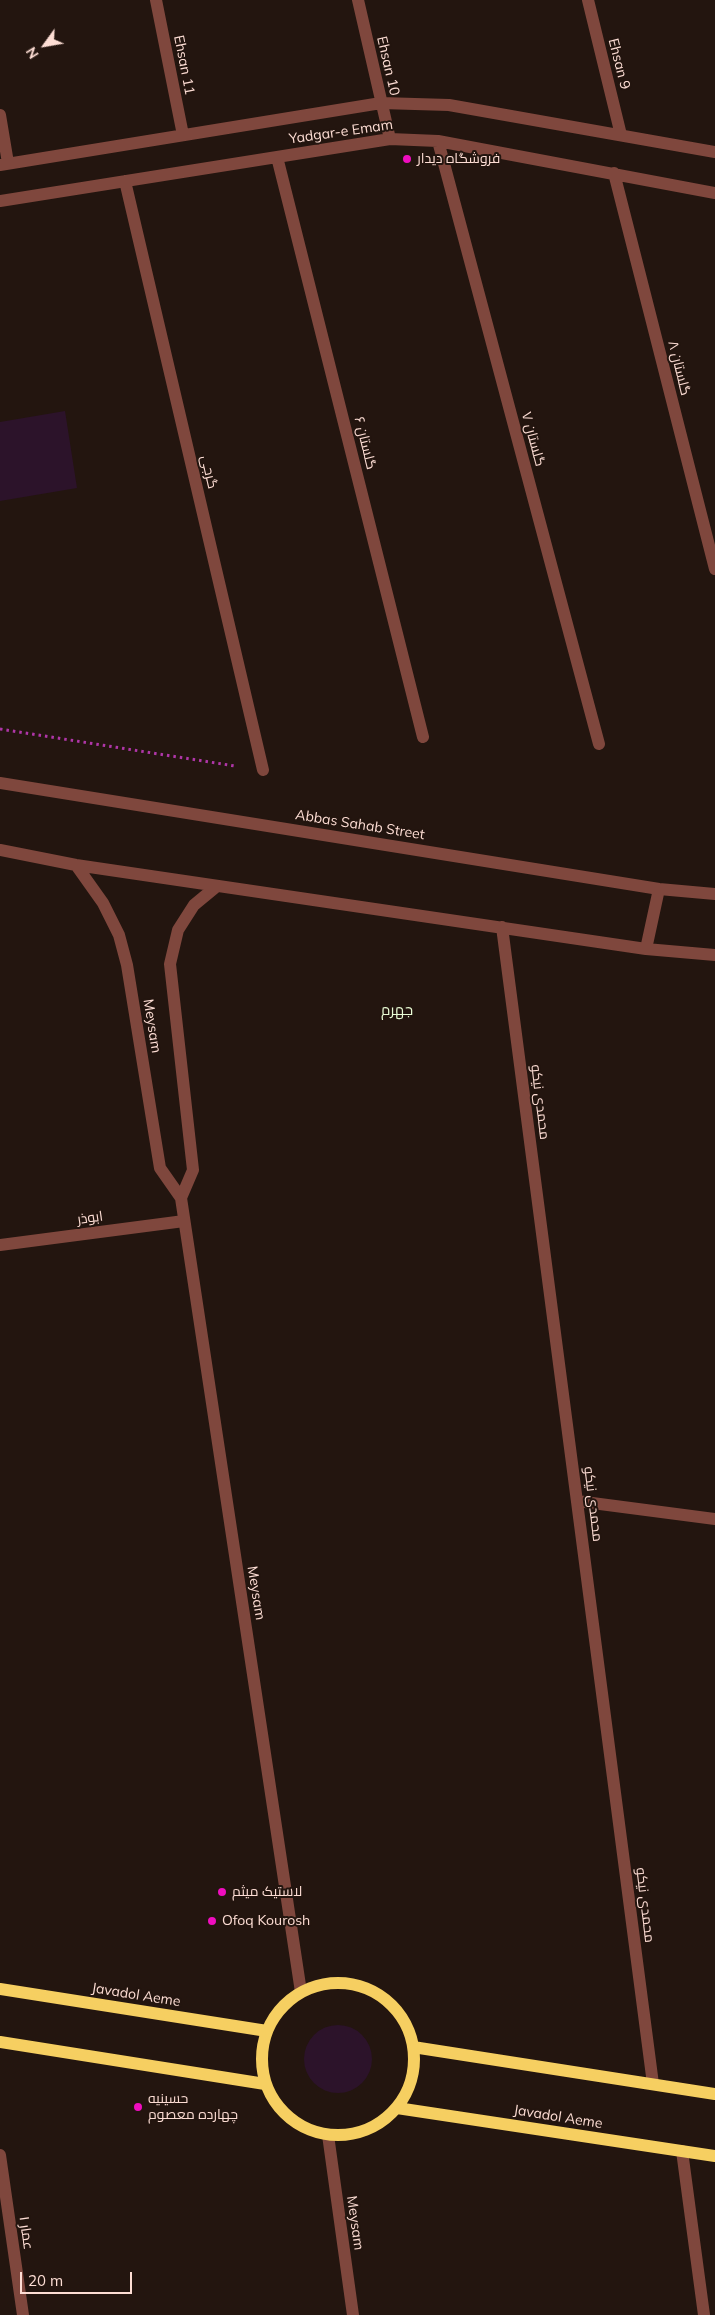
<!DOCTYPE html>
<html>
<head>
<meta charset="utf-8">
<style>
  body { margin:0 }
  #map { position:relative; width:715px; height:2315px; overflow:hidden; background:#23150f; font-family:Mulish,sans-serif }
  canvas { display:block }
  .north { position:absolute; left:20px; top:20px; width:50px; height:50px; -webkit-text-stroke:4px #23150f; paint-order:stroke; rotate:238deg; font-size:14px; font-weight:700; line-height:20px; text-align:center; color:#fdddd4 }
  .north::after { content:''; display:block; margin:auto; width:18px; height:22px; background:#fdddd4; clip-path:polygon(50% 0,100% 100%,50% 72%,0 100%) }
  .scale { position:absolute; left:20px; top:2272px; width:112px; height:22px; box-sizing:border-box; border:2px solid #fdddd4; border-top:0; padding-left:6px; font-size:15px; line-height:18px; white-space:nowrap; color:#fdddd4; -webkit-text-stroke:4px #23150f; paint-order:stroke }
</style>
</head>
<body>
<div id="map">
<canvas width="715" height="2315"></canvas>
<div class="north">N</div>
<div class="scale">20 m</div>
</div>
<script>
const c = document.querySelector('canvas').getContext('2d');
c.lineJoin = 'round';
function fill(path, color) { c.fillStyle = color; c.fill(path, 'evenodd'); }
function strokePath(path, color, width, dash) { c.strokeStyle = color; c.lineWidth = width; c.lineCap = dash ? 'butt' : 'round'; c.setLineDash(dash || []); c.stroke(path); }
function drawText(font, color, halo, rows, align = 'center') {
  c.font = font + ' Mulish,Cairo,sans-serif'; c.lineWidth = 4; c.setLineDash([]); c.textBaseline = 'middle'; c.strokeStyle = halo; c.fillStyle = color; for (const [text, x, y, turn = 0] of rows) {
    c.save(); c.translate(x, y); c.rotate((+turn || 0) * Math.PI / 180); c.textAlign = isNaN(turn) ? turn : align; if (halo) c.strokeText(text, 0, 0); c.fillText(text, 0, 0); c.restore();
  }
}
const green = new Path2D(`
  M 65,411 L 77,488 L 0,501 L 0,422 Z
  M304 2059a34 34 0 1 1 68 0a34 34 0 1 1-68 0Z`);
const path = new Path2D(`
  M 0,729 L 235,766`);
const minor = new Path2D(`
  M 156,0 L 183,135
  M 358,0 L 390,139
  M 588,0 L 621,135
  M 0,115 L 8,163
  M 438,141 L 599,744
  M 277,157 L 423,737
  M 0,165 L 381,103 L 449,105 L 715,152
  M 614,173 L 715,569
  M 125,181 L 263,770
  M 0,201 L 390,139 L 438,141 L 715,193
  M 0,783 L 659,889 L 715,894
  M 0,850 L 76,865 L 646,949 L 715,955
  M 76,865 L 103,903 L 119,935 L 127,965 L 160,1168 L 181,1198 L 301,1992
  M 502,927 L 653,2084
  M 646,949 L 659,889
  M 181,1198 L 193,1170 L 170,964 L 178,930 L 194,905 L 217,886
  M 0,1245 L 184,1221
  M 577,1501 L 715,1519
  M 328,2135 L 353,2315
  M 682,2151 L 704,2315
  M 0,2155 L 23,2315`);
const major = new Path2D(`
  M262 2059a76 76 0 1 1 152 0a76 76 0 1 1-152 0Z
  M 0,1989 L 267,2031
  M 0,2042 L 265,2084
  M 413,2047 L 715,2094
  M 397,2108 L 715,2156`);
const markers = [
  [407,159,5,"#ef0dbf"],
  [222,1892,5,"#ef0dbf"],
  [212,1921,5,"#ef0dbf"],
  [138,2107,5,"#ef0dbf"]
];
const streetNames = [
  ["Ehsan 9",619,64,76],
  ["Ehsan 11",184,65,79],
  ["Ehsan 10",388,66,77],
  ["Yadgar-e Emam",341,132,-8],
  ["گلستان ۸",679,368,76],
  ["گلستان ۷",533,439,75],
  ["گلستان ۶",365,443,76],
  ["گرجی",209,472,77],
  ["Abbas Sahab Street",360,825,9],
  ["Meysam",152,1026,81],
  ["محمدی نیکو",540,1102,83],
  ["ابوذر",90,1218,-8],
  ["محمدی نیکو",593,1504,83],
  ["Meysam",256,1593,81],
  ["محمدی نیکو",645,1905,83],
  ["Javadol Aeme",136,1995,9],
  ["Javadol Aeme",558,2117,9],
  ["Meysam",355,2223,82],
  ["عمار ۱",26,2233,82]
];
const poiNames = [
  ["فروشگاه دیدار",417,159],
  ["لاستیک میثم",232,1892],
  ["Ofoq Kourosh",222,1921],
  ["حسینیه",148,2099],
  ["چهارده معصوم",148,2115]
];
const neighbourhoodNames = [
  ["جهرم",397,1010]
];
fill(green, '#2c132a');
strokePath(path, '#af36a8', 3, [2.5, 4]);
strokePath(minor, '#7f473d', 12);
strokePath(major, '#f6cf61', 12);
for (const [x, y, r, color] of markers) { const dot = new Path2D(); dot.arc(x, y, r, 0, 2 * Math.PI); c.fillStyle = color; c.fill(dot); strokePath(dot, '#23150f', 2); }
drawText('14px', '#fdddd4', '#23150f', streetNames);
drawText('14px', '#fdddd4', '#23150f', poiNames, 'left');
drawText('15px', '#eafdd6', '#23150f', neighbourhoodNames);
</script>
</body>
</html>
